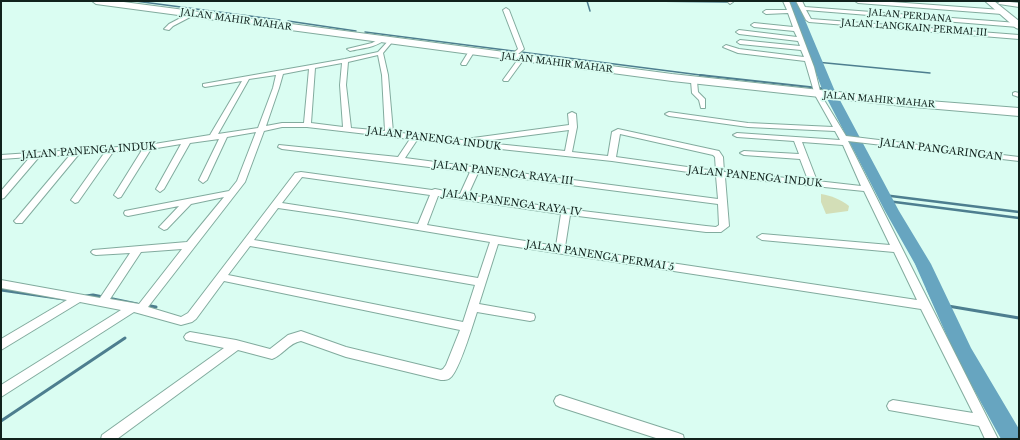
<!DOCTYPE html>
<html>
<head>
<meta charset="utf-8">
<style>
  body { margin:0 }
  #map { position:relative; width:1020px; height:440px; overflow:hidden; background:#dafdf2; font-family:"Libre Baskerville",serif }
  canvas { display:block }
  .frame { position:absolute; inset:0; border:2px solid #11221d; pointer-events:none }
</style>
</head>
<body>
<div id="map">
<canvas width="1020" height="440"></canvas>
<div class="frame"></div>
</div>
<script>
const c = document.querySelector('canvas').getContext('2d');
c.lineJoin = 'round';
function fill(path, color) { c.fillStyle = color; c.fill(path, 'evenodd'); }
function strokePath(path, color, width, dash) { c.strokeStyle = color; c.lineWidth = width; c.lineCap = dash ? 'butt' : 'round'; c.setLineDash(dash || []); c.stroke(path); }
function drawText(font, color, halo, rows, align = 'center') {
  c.font = font + ' "Libre Baskerville",serif'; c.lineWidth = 3.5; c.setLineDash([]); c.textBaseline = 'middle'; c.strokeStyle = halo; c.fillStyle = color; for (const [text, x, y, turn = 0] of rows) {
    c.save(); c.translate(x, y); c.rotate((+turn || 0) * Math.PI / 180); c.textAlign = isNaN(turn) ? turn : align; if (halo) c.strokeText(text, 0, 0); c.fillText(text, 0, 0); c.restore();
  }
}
const green = new Path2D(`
  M 821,194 C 832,196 840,199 849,206 L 848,211 L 826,214 L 821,202 Z`);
const streamFar3 = new Path2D(`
  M 135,1 L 280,20
  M 587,1 L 590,11
  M 643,1 L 728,2 L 727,1
  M 288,21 L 356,31
  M 365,32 L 708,76
  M 816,62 L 930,73`);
const streamFar2 = new Path2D(`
  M 700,75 L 828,89
  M 832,103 L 867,170`);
const streamFar1 = new Path2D(`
  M 867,169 L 900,228 L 929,290
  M 883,195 L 1019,212
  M 887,201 L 1019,218`);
const stream = new Path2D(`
  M 928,289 L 954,344 L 1013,439
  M 1,290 L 64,299
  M 86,296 L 93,295 L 103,297
  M 108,298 L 137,304
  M 145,305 L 156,307
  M 942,305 L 1019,318
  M 1,421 L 125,338`);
const river = new Path2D(`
  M 789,1 L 797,1 L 834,89 L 899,211 L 931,264 L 971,348 L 1019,429 L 1019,439 L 1001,439 L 957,359 L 915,264 L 885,211 L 822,89 Z`);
const minor = new Path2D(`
  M 727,1 L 733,1 L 733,2 L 730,4 Z
  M 783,1 L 789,1 L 814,67 L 821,95 L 846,136 L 1019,157 L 1019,161 L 848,141 L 998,439 L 985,439 L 979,426 L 889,410 L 887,406 L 889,402 L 893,400 L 973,413 L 921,309 L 498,244 L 479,304 L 530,313 L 534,314 L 535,317 L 534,320 L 530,321 L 477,312 C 473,324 459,372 450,378 C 448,380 444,380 441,380 L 346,357 L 301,341 C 289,343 283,355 272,359 L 238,350 L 117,439 L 101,439 L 102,435 L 224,348 L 186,340 L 184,337 L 186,334 L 190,332 L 236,340 L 270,349 L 288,335 L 301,331 L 346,347 L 441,370 L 443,369 L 446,365 L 460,330 L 224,281 L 196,319 L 192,322 L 181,325 L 134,312 L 1,397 L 1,385 L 121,310 L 80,302 L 1,350 L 1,339 L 67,300 L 1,288 L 1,280 L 100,298 L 130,253 L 96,255 L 93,254 L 91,252 L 93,250 L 187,242 L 224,197 L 191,204 L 167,229 L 164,230 L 159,227 L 161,225 L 179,206 L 128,216 L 125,215 L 124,213 L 125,211 L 229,191 L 237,181 L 256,132 L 227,137 L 207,180 L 203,183 L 199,180 L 219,139 L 190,143 L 164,189 L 160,192 L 156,189 L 181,144 L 151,149 L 121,197 L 118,198 L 114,195 L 142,150 L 113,152 L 78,202 L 75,203 L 71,200 L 105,152 L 79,154 L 22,223 L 16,223 L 14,221 L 16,219 L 70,155 L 39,157 L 4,198 L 1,199 L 1,191 L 30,157 L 1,159 L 1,155 L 148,145 L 210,135 L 242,81 L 205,87 L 203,86 L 203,84 L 345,59 L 378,52 L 390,39 L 393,41 L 383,53 L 388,75 L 393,132 L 470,141 L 470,138 L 473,138 L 569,125 L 568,114 L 572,112 L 576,114 L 577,127 L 572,152 L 608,156 L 612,132 L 618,129 L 719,151 L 723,157 L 724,172 L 808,180 L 800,159 L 744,155 L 740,153 L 744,151 L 799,154 L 794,141 L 737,137 L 733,135 L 737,133 L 840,140 L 835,131 L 748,127 L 669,116 L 665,114 L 669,112 L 748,123 L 833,127 L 815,95 L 805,61 L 738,53 L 723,47 L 726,45 L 739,49 L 804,57 L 801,50 L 740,44 L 737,42 L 740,40 L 800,46 L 798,41 L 739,34 L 736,32 L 739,30 L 797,37 L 794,31 L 754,27 L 751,25 L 754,23 L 793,27 L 788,13 L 766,14 L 763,12 L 766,10 L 787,10 ZM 378,55 L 382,75 L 385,131 L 351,128 L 346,85 L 348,62 ZM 342,63 L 340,85 L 343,127 L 311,123 L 315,68 ZM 309,69 L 304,123 L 282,123 L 266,126 L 279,88 L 283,74 ZM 276,75 L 273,88 L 258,128 L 218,134 L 249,79 ZM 282,127 L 307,127 L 410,139 L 398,157 L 279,145 L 278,147 L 282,149 L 470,172 L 460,194 L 435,189 L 432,190 L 301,172 L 295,173 L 188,313 L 181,317 L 148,307 L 245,182 L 264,131 ZM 569,130 L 565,151 L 477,142 ZM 620,134 L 713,155 L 715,157 L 716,171 L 616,157 ZM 417,140 L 612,161 L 716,176 L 718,199 L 405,158 ZM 802,142 L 843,145 L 861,186 L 817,181 ZM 478,173 L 718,204 L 719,225 L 716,227 L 706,226 L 566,209 L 468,195 ZM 302,177 L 430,195 L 418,224 L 282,203 ZM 725,177 L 864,191 L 890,245 L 762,234 L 757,237 L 762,240 L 894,252 L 917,300 L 565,247 L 570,215 L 706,232 L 721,232 L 729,226 ZM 438,196 L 561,214 L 556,246 L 427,225 ZM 278,208 L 340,217 L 490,242 L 478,278 L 254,240 ZM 250,246 L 475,285 L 463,322 L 228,275 ZM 182,249 L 139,304 L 110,299 L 141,252 Z
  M 796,1 L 802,1 L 805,7 L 1018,23 L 1018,27 L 806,10 L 811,19 L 1019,35 L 1019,39 L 809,22 L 806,20 Z
  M 855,1 L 878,1 L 1002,10 L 1005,12 L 1002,14 L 858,3 Z
  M 1001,1 L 1019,3 L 1019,7 L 999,4 L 998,3 Z
  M 506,8 L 509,10 L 524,49 L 511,60 L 508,58 L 518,49 L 503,10 Z
  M 192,12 L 195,14 L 194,15 L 173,26 L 169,30 L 164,29 L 169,24 Z
  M 381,38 L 384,40 C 375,48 361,48 350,51 L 347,49 L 372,43 Z
  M 469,51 L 474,52 L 466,65 L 462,65 L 461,64 Z
  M 519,58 L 524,59 L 508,81 L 504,81 L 503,80 Z
  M 694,79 L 697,81 L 698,92 L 705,99 L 705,108 L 701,108 L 699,100 L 692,93 L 691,81 Z
  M 1015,92 L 1019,93 L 1019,97 L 1013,95 L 1013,93 Z
  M 560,395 L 678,433 L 683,435 L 684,439 L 659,439 L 560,407 L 556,405 L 554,401 L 556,397 Z`);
const trunk = new Path2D(`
  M 92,1 L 116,1 L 672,74 L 903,99 L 1019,108 L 1019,116 L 903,106 L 672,81 L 96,4 Z
  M 985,1 L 994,1 L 1019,21 L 1019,29 L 1016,28 Z`);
const farStreetnames = [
  ["JALAN PERDANA",910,16,5],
  ["JALAN MAHIR MAHAR",236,20,8],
  ["JALAN LANGKAIN PERMAI III",914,28,4],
  ["JALAN MAHIR MAHAR",557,63,7],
  ["JALAN MAHIR MAHAR",879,100,5]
];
const streetNames = [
  ["JALAN PANENGA INDUK",434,139,7],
  ["JALAN PANGARINGAN",941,150,7],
  ["JALAN PANENGA INDUK",89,151,-4],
  ["JALAN PANENGA RAYA III",503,173,7],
  ["JALAN PANENGA INDUK",755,177,6],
  ["JALAN PANENGA RAYA IV",512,203,8],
  ["JALAN PANENGA PERMAI 5",600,256,9]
];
fill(green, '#d3deb7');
strokePath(streamFar3, '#4d7e8f', 1.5);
strokePath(streamFar2, '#4d7e8f', 2);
strokePath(streamFar1, '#4d7e8f', 2.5);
strokePath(stream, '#4d7e8f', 3);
fill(river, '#67a5c0');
strokePath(minor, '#82ab9e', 2);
strokePath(trunk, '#82ab9e', 2);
fill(minor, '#fff');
fill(trunk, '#fff');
drawText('9px', '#11221d', '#dafdf2', farStreetnames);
drawText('10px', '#11221d', '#dafdf2', streetNames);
</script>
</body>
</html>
